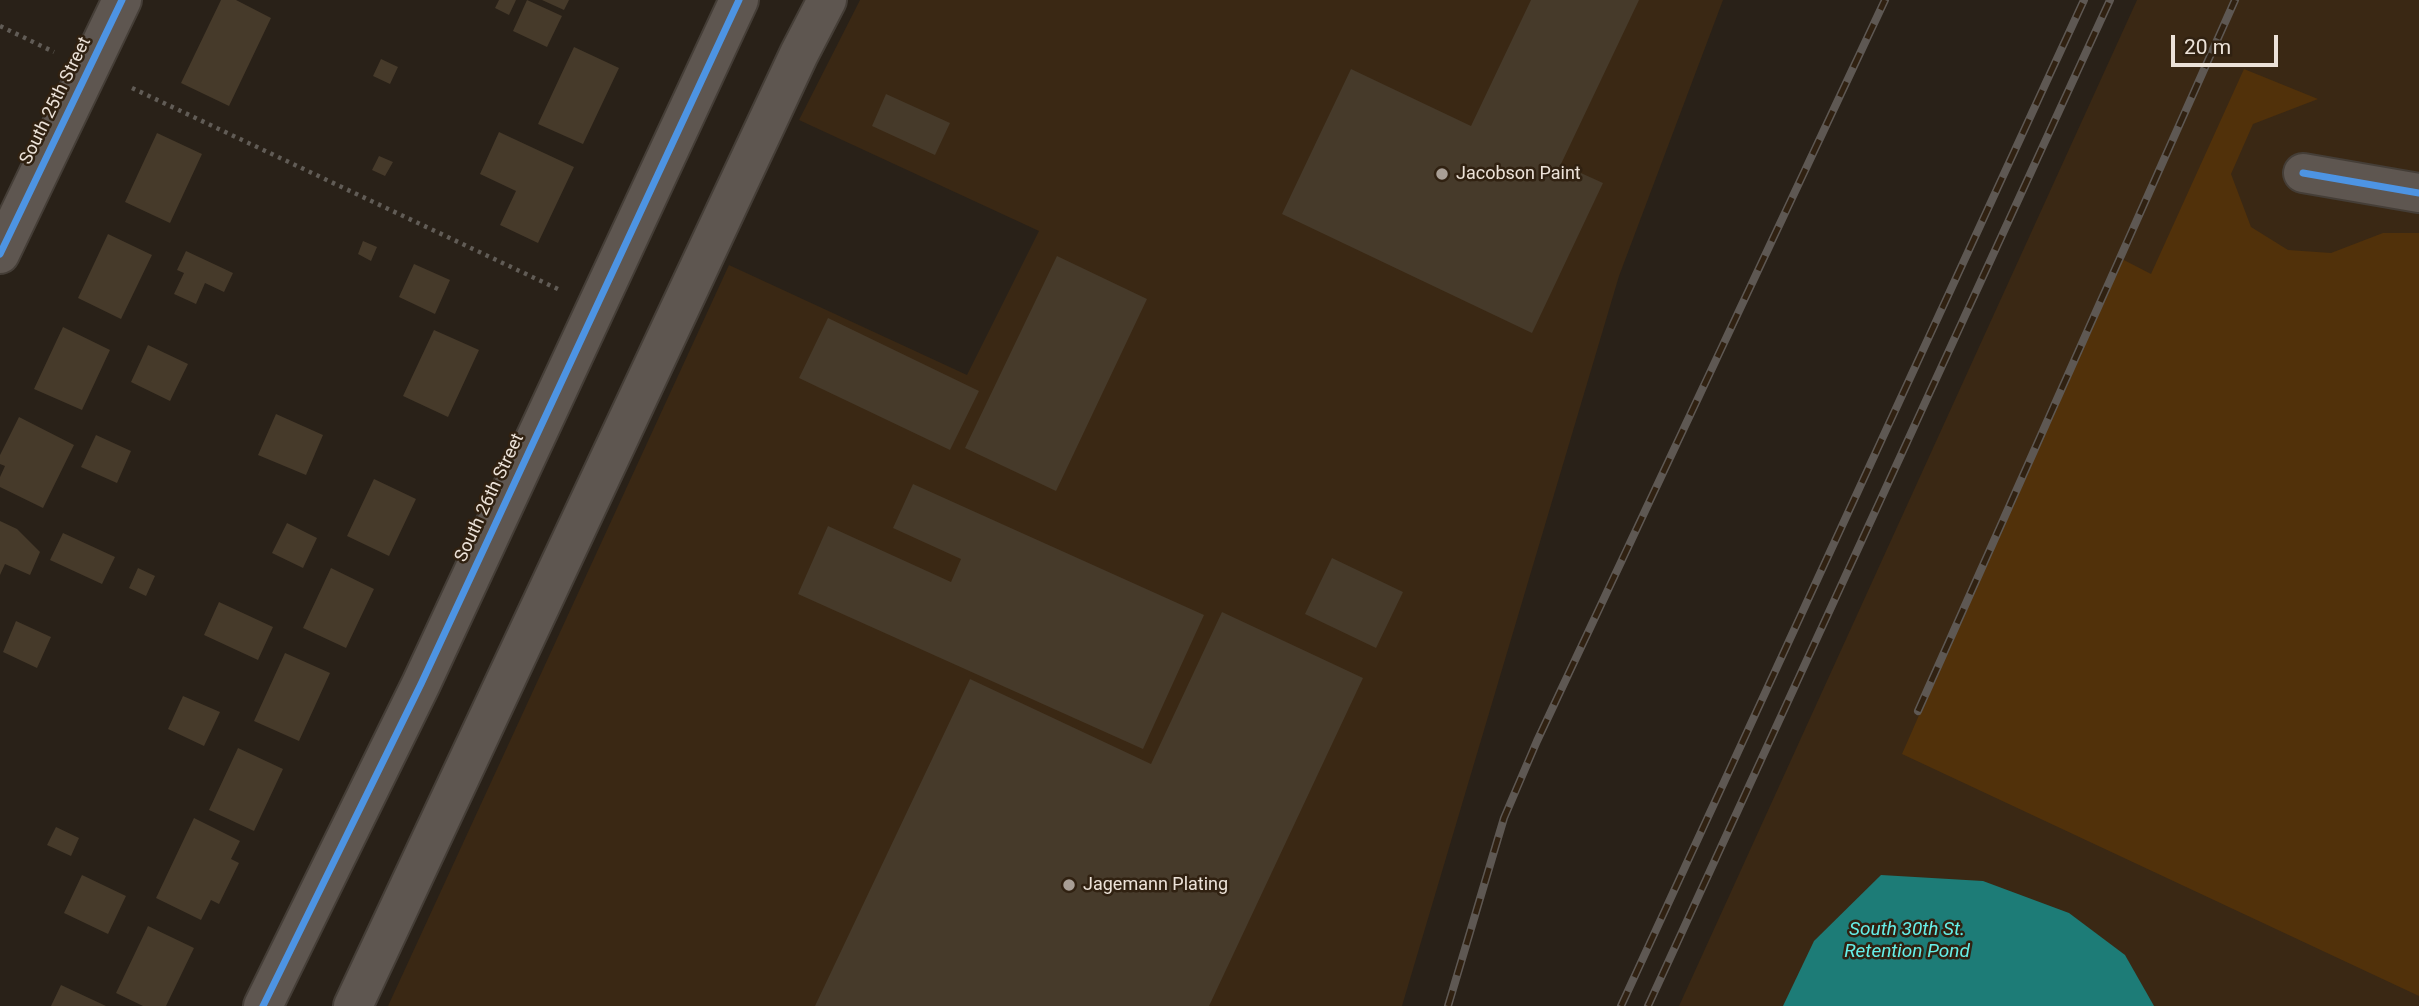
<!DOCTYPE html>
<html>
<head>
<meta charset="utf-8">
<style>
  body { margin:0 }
  #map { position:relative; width:2419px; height:1006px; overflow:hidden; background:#292118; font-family:Roboto,sans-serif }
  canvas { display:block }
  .scale { position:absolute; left:2171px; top:35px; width:107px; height:32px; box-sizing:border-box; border:4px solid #ece2d8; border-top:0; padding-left:9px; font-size:21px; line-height:24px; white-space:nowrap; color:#ece2d8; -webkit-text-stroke:5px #302111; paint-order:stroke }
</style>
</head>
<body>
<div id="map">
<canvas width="2419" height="1006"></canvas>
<div class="scale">20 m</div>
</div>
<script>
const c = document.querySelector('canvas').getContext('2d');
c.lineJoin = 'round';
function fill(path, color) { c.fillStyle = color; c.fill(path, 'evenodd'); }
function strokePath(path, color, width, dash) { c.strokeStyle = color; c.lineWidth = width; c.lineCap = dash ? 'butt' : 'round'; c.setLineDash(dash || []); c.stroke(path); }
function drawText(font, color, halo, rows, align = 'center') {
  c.font = font + ' Roboto,sans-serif'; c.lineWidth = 5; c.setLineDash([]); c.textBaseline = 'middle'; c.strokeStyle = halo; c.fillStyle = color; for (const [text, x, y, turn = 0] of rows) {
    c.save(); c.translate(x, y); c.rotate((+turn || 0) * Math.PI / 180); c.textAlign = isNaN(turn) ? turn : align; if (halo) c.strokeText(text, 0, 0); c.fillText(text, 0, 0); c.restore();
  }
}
const built = new Path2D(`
  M 860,0 L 1723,0 L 1619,276 L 1402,1006 L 388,1006 L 729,265 L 967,375 L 1039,231 L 799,120 Z
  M 2137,0 L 2419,0 L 2419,1006 L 1679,1006 Z`);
const green = new Path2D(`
  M 2244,69 L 2318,99 L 2253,124 L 2231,174 L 2251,227 L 2288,250 L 2331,253 L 2383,233 L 2419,233 L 2419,996 L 1902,754 L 2120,258 L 2151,274 Z`);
const water = new Path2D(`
  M 1881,875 L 1983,881 L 2069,913 L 2125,955 L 2154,1006 L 1783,1006 L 1814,941 Z`);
const building = new Path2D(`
  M 221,0 L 236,0 L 271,18 L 229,106 L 181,83 Z
  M 499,0 L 516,0 L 509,15 L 495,8 Z
  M 527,0 L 562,16 L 547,47 L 513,31 Z
  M 542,0 L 569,0 L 564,10 Z
  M 1531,0 L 1639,0 L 1561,164 L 1603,183 L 1532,333 L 1282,214 L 1351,69 L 1471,126 Z
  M 574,47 L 619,68 L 583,144 L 538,124 Z
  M 381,59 L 398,67 L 390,84 L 373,76 Z
  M 886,94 L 950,123 L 935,155 L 872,126 Z
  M 499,132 L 574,167 L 538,243 L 500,225 L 516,191 L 480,174 Z
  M 157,133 L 202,154 L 170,223 L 125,202 Z
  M 379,156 L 393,162 L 385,176 L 372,170 Z
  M 108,234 L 152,255 L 121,319 L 78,298 Z
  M 363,241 L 377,247 L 371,261 L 358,254 Z
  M 186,251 L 233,273 L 224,292 L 205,283 L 196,304 L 174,294 L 184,273 L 177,270 Z
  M 1057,256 L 1147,299 L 1056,491 L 965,448 Z
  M 414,264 L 450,280 L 435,314 L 399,297 Z
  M 828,318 L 979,391 L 950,450 L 799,378 Z
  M 63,327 L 110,350 L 82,410 L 34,389 Z
  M 434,330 L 479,350 L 448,417 L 403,396 Z
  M 148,345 L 188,364 L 170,401 L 131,382 Z
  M 276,414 L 323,435 L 306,475 L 258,455 Z
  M 19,417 L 74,445 L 43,508 L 0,487 L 0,477 L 5,466 L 0,464 L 0,455 Z
  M 96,435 L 131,451 L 117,483 L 81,467 Z
  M 374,479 L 416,499 L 389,556 L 347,536 Z
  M 913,484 L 1204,615 L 1143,749 L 798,594 L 828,526 L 951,582 L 961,559 L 893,528 Z
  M 0,521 L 17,529 L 40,552 L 30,575 L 5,564 L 0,575 Z
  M 287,523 L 317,538 L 303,568 L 272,553 Z
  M 63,533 L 115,557 L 102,584 L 50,560 Z
  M 1332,558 L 1403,592 L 1376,648 L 1305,614 Z
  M 138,568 L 155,576 L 146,596 L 129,588 Z
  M 331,568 L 374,589 L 346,648 L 303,628 Z
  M 219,602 L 273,627 L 258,660 L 204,635 Z
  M 1222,612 L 1363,678 L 1209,1006 L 815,1006 L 970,679 L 1151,764 Z
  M 16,621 L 51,637 L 37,668 L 3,652 Z
  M 285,653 L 330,673 L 299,741 L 254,721 Z
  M 183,696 L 220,712 L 204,746 L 168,729 Z
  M 238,748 L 283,769 L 254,831 L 209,810 Z
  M 194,818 L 240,841 L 231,859 L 239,863 L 219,904 L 211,900 L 201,920 L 156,898 Z
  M 56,827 L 79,838 L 71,856 L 47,845 Z
  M 82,875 L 126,896 L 108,934 L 64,913 Z
  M 148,926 L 194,948 L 166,1006 L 143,1006 L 116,993 Z
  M 61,985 L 106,1006 L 51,1006 Z`);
const path = new Path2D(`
  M 0,26 L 54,52
  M 132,88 L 562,291`);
const minor = new Path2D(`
  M 2303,173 L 2419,193
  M 0,254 L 122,0
  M 263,1006 L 421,684 L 739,0
  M 353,1006 L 799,54 L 827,0`);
const rail = new Path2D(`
  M 1918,711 L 2235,0
  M 1448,1006 L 1504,818 L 1537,741 L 1885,0
  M 1621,1006 L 2084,0
  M 1648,1006 L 2110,0`);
const cycleway = new Path2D(`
  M 2303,173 L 2419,193
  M 0,254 L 122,0
  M 263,1006 L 421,684 L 739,0`);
const markers = [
  [1442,174,7,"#a89e95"],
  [1069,885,7,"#a89e95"]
];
const streetNames = [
  ["South 25th Street",56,101,-64],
  ["South 26th Street",490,498,-65]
];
const poiNames = [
  ["Jacobson Paint",1456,174],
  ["Jagemann Plating",1083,885]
];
const waterNames = [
  ["South 30th St.",1907,930],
  ["Retention Pond",1907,952]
];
fill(built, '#3a2814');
fill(green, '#51310a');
fill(water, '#1d7c77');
fill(building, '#463a2a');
strokePath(minor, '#453e37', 42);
strokePath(path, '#615c56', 4.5, [3.5, 5]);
strokePath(minor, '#5e5650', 38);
strokePath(rail, '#5e5853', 8);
strokePath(rail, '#302111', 5, [16]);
strokePath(cycleway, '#4d94e3', 7);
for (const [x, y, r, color] of markers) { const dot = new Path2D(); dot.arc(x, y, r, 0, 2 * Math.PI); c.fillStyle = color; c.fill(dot); strokePath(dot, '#302111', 2.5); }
drawText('18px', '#ece2d8', '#302111', streetNames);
drawText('18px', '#ece2d8', '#302111', poiNames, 'left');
drawText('italic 19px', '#66efe8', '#302111', waterNames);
</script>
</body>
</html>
